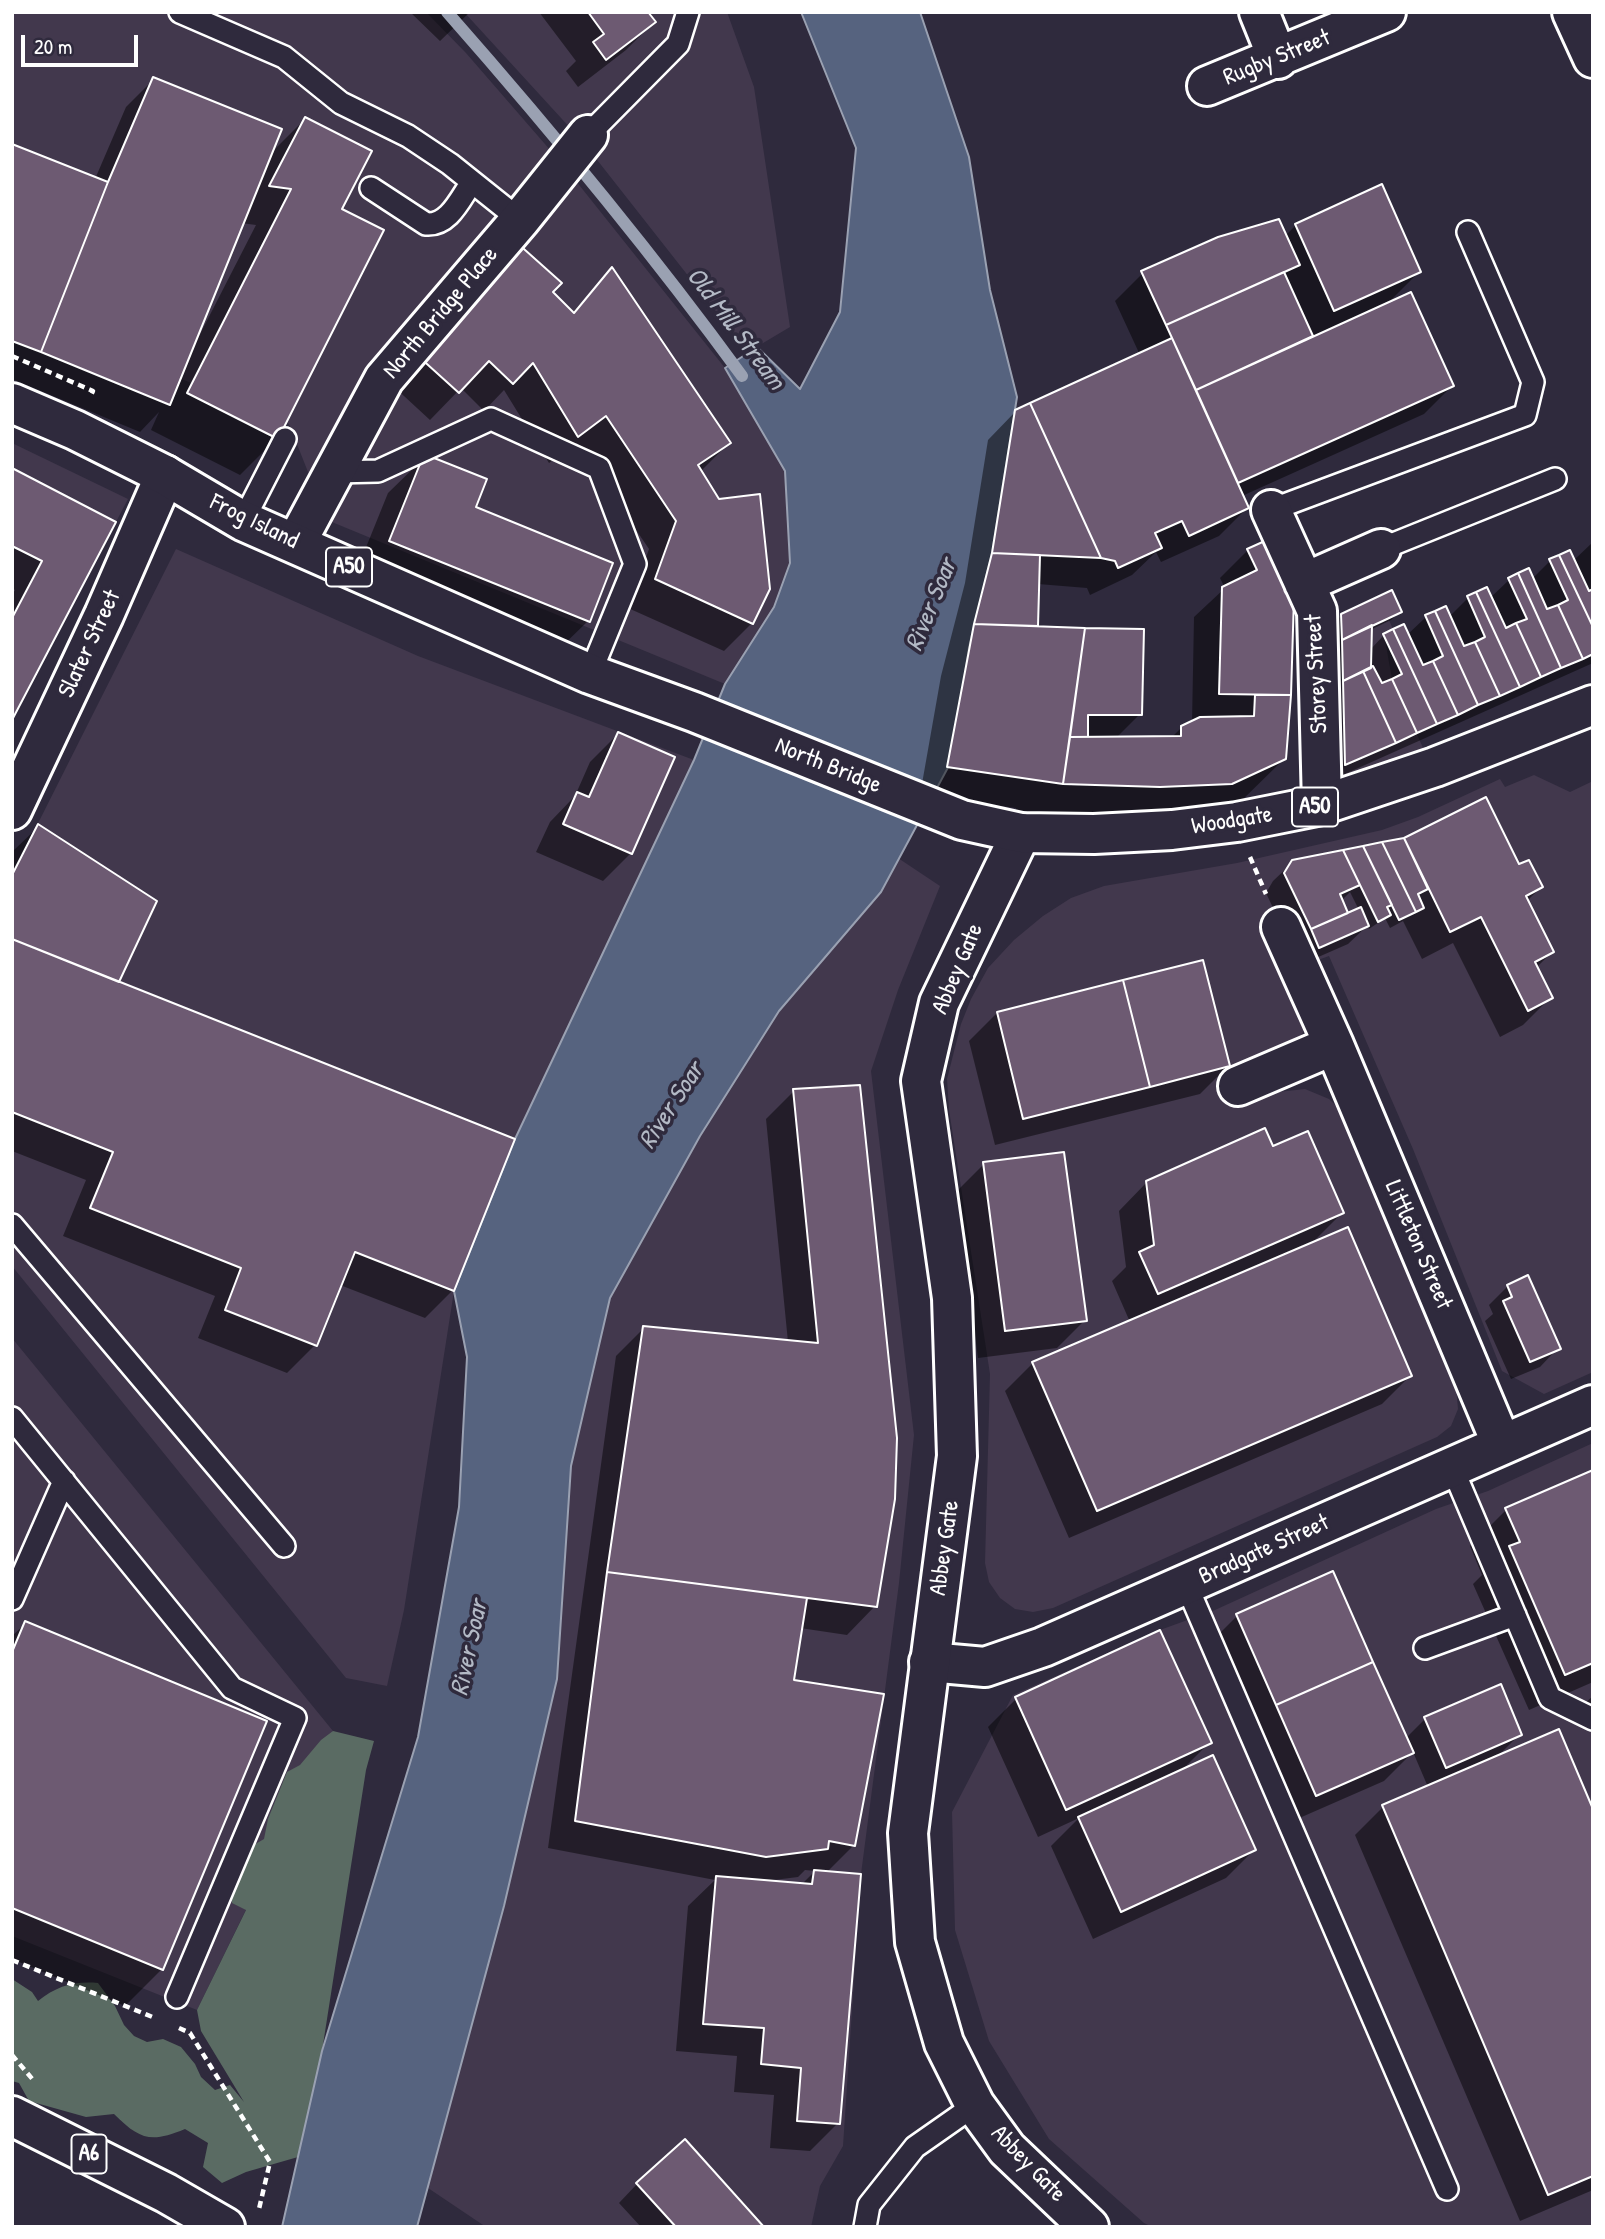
<!DOCTYPE html>
<html>
<head>
<meta charset="utf-8">
<style>
  body { margin:0 }
  #map { position:relative; width:1605px; height:2239px; overflow:hidden; background:#2f2a3d; font-family:"Patrick Hand",sans-serif }
  canvas { display:block }
  .frame { position:absolute; inset:0; border:14px solid #fff; pointer-events:none }
  .scale { position:absolute; left:21px; top:35px; width:117px; height:32px; box-sizing:border-box; border:4px solid #fff; border-top:0; padding-left:9px; font-size:21px; line-height:24px; white-space:nowrap; color:#fff; -webkit-text-stroke:5px #2f2a3d; paint-order:stroke }
</style>
</head>
<body>
<div id="map">
<canvas width="1605" height="2239"></canvas>
<div class="frame"></div>
<div class="scale">20 m</div>
</div>
<script>
const c = document.querySelector('canvas').getContext('2d');
c.lineJoin = 'round';
function fill(path, color) { c.fillStyle = color; c.fill(path, 'evenodd'); }
function strokePath(path, color, width, dash) { c.strokeStyle = color; c.lineWidth = width; c.lineCap = dash ? 'butt' : 'round'; c.setLineDash(dash || []); c.stroke(path); }
function drawText(font, color, halo, rows, align = 'center') {
  c.font = font + ' "Patrick Hand",sans-serif'; c.lineWidth = 7; c.setLineDash([]); c.textBaseline = 'middle'; c.strokeStyle = halo; c.fillStyle = color; for (const [text, x, y, turn = 0] of rows) {
    c.save(); c.translate(x, y); c.rotate((+turn || 0) * Math.PI / 180); c.textAlign = isNaN(turn) ? turn : align; if (halo) c.strokeText(text, 0, 0); c.fillText(text, 0, 0); c.restore();
  }
}
const built = new Path2D(`
  M 12,12 L 426,12 L 466,53 L 564,166 L 725,368 L 785,471 L 790,563 L 774,607 L 725,684 L 327,520 L 289,424 L 12,308 Z
  M 464,12 L 727,12 L 754,87 L 790,327 L 748,352 L 583,142 Z
  M 12,443 L 128,499 L 12,720 Z
  M 176,549 L 418,656 L 694,760 L 515,1139 L 454,1291 L 404,1610 L 387,1686 L 346,1678 L 12,1266 L 12,875 Z
  M 1388,618 L 1393,629 L 1384,634 L 1392,679 L 1424,750 L 1358,779 L 1336,784 L 1330,686 L 1373,666 L 1372,625 Z
  M 1534,775 L 1570,792 L 1593,781 L 1593,1372 L 1544,1394 L 1502,1371 L 1413,1149 L 1329,956 L 1315,961 L 1306,1026 L 1300,1038 L 1288,1047 L 1231,1069 L 1247,1103 L 1278,1092 L 1305,1089 L 1329,1099 L 1350,1119 L 1456,1387 L 1458,1409 L 1451,1426 L 1437,1437 L 1053,1608 L 1033,1612 L 1015,1609 L 1000,1598 L 989,1582 L 985,1563 L 990,1374 L 949,1110 L 947,1079 L 961,1024 L 971,999 L 988,968 L 1014,940 L 1043,916 L 1071,898 L 1104,886 L 1237,863 L 1382,830 L 1418,817 L 1500,779 L 1505,787 Z
  M 898,858 L 940,886 L 898,990 L 871,1071 L 914,1435 L 899,1583 L 861,1874 L 843,2146 L 820,2186 L 811,2227 L 486,2227 L 428,2188 L 504,1906 L 557,1679 L 571,1466 L 610,1298 L 700,1136 L 779,1011 L 881,892 Z
  M 12,1338 L 333,1731 L 197,2010 L 12,1936 Z
  M 1593,1443 L 1593,2227 L 1152,2227 L 1144,2223 L 1049,2139 L 989,2041 L 955,1930 L 952,1812 L 1013,1695 L 1160,1630 L 1215,1610 L 1436,1509 L 1488,1491 Z`);
const green = new Path2D(`
  M 333,1731 L 374,1741 L 366,1770 L 322,2051 L 298,2157 L 246,2172 L 222,2183 L 203,2167 L 208,2143 L 185,2129 C 151,2143 140,2140 114,2114 L 86,2117 L 29,2101 L 19,2083 L 12,2081 L 12,1979 L 32,1992 L 38,2001 C 57,1986 74,1981 98,1983 L 115,2006 L 124,2025 L 134,2036 L 147,2042 L 163,2039 L 181,2047 L 195,2064 L 201,2077 L 215,2090 L 230,2085 L 244,2102 L 201,2031 L 197,2010 L 246,1910 L 232,1903 L 231,1886 L 252,1846 L 264,1839 L 268,1819 L 287,1772 L 300,1765 L 321,1740 Z`);
const water = new Path2D(`
  M 801,12 L 920,12 L 969,157 L 990,290 L 1017,397 L 992,553 L 969,647 L 952,760 L 881,892 L 779,1011 L 700,1136 L 610,1298 L 571,1466 L 557,1679 L 504,1906 L 417,2227 L 282,2227 L 322,2051 L 418,1737 L 459,1507 L 467,1357 L 454,1291 L 515,1139 L 694,760 L 725,684 L 774,607 L 790,563 L 785,471 L 725,368 L 757,347 L 800,389 L 840,312 L 856,148 Z`);
const shadow = new Path2D(`
  M 410,12 L 470,12 L 440,41 Z
  M 539,12 L 646,12 L 654,22 L 626,50 L 578,87 L 566,71 L 576,61 Z
  M 154,79 L 269,155 L 305,119 L 340,210 L 277,438 L 240,475 L 151,430 L 159,412 L 140,432 L 12,379 L 12,146 L 95,179 L 126,107 ZM 241,223 L 256,225 L 196,342 L 194,341 Z
  M 1296,225 L 1419,272 L 1387,304 L 1452,386 L 1424,414 L 1242,496 L 1247,508 L 1219,536 L 1161,562 L 1156,552 L 1132,575 L 1090,595 L 1087,588 L 1038,584 L 1036,628 L 1142,630 L 1140,714 L 1116,738 L 1171,738 L 1182,727 L 1192,723 L 1194,617 L 1225,588 L 1220,578 L 1248,550 L 1292,597 L 1285,758 L 1233,809 L 1013,834 L 1016,808 L 920,795 L 941,676 L 965,583 L 988,440 L 1016,411 L 1140,355 L 1115,301 L 1143,273 L 1285,236 Z
  M 612,269 L 729,443 L 700,472 L 752,623 L 724,651 L 628,608 L 649,549 L 577,443 L 549,463 L 504,390 L 484,411 L 461,388 L 430,420 L 391,384 L 488,271 L 550,293 L 572,313 Z
  M 425,457 L 588,621 L 551,657 L 354,577 L 388,493 Z
  M 12,470 L 114,523 L 12,716 L 12,595 L 15,590 L 12,588 Z
  M 1593,542 L 1593,663 L 1327,782 L 1333,624 L 1342,615 L 1400,611 L 1391,620 L 1370,630 L 1370,650 L 1384,635 L 1407,635 L 1426,617 L 1449,617 L 1468,598 L 1486,590 L 1490,598 L 1509,580 L 1532,579 L 1550,561 L 1573,561 Z
  M 618,734 L 631,853 L 603,881 L 536,852 L 550,822 L 575,796 L 590,762 Z
  M 1485,799 L 1519,866 L 1541,887 L 1527,901 L 1552,952 L 1536,968 L 1551,997 L 1523,1025 L 1500,1037 L 1453,943 L 1422,959 L 1403,921 L 1390,928 L 1385,918 L 1369,929 L 1367,926 L 1348,944 L 1300,965 L 1266,893 L 1273,881 L 1293,862 L 1404,840 ZM 1350,892 L 1359,910 L 1348,915 L 1341,901 Z
  M 38,827 L 117,983 L 453,1290 L 425,1318 L 340,1285 L 315,1345 L 287,1373 L 198,1338 L 215,1296 L 63,1236 L 86,1180 L 12,1151 L 12,852 Z
  M 997,1013 L 1228,1066 L 1200,1094 L 995,1145 L 969,1041 Z
  M 794,1091 L 875,1606 L 847,1635 L 800,1628 L 792,1681 L 854,1845 L 826,1873 L 838,2123 L 810,2151 L 770,2148 L 774,2095 L 734,2092 L 737,2056 L 676,2051 L 688,1906 L 715,1880 L 548,1848 L 616,1356 L 644,1328 L 788,1342 L 766,1119 ZM 805,1870 L 815,1871 L 801,1885 L 766,1881 L 798,1877 Z
  M 1272,1148 L 1342,1213 L 1310,1245 L 1410,1376 L 1382,1404 L 1069,1538 L 1005,1391 L 1033,1363 L 1130,1322 L 1112,1281 L 1126,1267 L 1119,1211 L 1147,1182 Z
  M 984,1164 L 1085,1320 L 1057,1348 L 978,1358 L 956,1192 Z
  M 1508,1286 L 1558,1348 L 1540,1367 L 1511,1379 L 1485,1321 L 1493,1314 L 1489,1305 Z
  M 1593,1472 L 1593,1682 L 1529,1710 L 1473,1584 L 1482,1575 L 1470,1546 L 1506,1510 Z
  M 1237,1616 L 1405,1739 L 1425,1719 L 1520,1734 L 1497,1757 L 1593,1813 L 1593,2190 L 1520,2221 L 1355,1835 L 1383,1807 L 1428,1787 L 1413,1752 L 1384,1781 L 1288,1823 L 1209,1644 Z
  M 26,1623 L 162,1969 L 125,2006 L 12,1959 L 12,1636 Z
  M 1159,1632 L 1210,1742 L 1181,1771 L 1254,1850 L 1226,1878 L 1093,1939 L 1051,1846 L 1079,1818 L 1038,1837 L 988,1727 L 1016,1699 Z
  M 1593,1696 L 1593,1724 L 1584,1704 Z
  M 637,2184 L 762,2227 L 641,2227 L 619,2203 Z`);
const stream = new Path2D(`
  M 447,12 C 550,129 650,250 742,376`);
const building = new Path2D(`
  M 588,12 L 648,12 L 656,22 L 606,60 L 593,42 L 604,34 Z
  M 153,77 L 282,129 L 170,405 L 41,352 L 108,182 Z
  M 305,117 L 372,151 L 342,209 L 384,230 L 278,439 L 187,393 L 291,189 L 269,186 Z
  M 12,144 L 108,182 L 41,352 L 12,341 Z
  M 1382,184 L 1421,272 L 1334,311 L 1295,224 Z
  M 1279,219 L 1300,265 L 1166,325 L 1141,271 L 1218,237 Z
  M 515,241 L 562,283 L 553,292 L 574,313 L 612,267 L 731,443 L 698,465 L 719,499 L 760,494 L 770,589 L 753,624 L 655,579 L 676,521 L 606,416 L 578,437 L 533,363 L 513,384 L 489,361 L 459,393 L 417,355 Z
  M 1284,272 L 1313,336 L 1196,390 L 1166,325 Z
  M 1411,292 L 1454,386 L 1238,483 L 1196,390 Z
  M 1172,338 L 1249,508 L 1189,536 L 1182,521 L 1155,533 L 1162,548 L 1118,568 L 1115,561 L 1101,558 L 1030,403 Z
  M 1030,403 L 1101,558 L 992,553 L 1015,410 Z
  M 424,454 L 487,479 L 476,507 L 613,563 L 590,622 L 389,541 Z
  M 12,468 L 116,522 L 12,720 L 12,618 L 42,561 L 12,546 Z
  M 1267,540 L 1294,597 L 1291,695 L 1219,694 L 1222,587 L 1257,570 L 1247,549 Z
  M 1570,550 L 1589,591 L 1593,589 L 1593,627 L 1559,555 Z
  M 992,553 L 1040,555 L 1038,626 L 974,624 Z
  M 1559,555 L 1593,627 L 1593,654 L 1583,659 L 1558,605 L 1568,600 L 1549,559 Z
  M 1529,568 L 1547,609 L 1558,605 L 1583,659 L 1561,668 L 1518,573 Z
  M 1518,573 L 1561,668 L 1541,677 L 1516,623 L 1527,619 L 1508,578 Z
  M 1487,587 L 1506,628 L 1516,623 L 1541,677 L 1520,687 L 1476,592 Z
  M 1392,590 L 1402,612 L 1342,640 L 1341,614 Z
  M 1476,592 L 1520,687 L 1500,696 L 1475,642 L 1485,637 L 1467,596 Z
  M 1446,606 L 1464,646 L 1475,642 L 1500,696 L 1478,705 L 1435,611 Z
  M 1435,611 L 1478,705 L 1458,715 L 1433,661 L 1443,656 L 1425,615 Z
  M 974,624 L 1085,628 L 1063,784 L 947,767 Z
  M 1404,624 L 1423,665 L 1433,661 L 1458,715 L 1437,724 L 1393,629 Z
  M 1372,625 L 1371,668 L 1343,681 L 1342,640 Z
  M 1085,628 L 1144,629 L 1142,715 L 1088,715 L 1088,737 L 1070,737 Z
  M 1393,629 L 1437,724 L 1417,733 L 1392,679 L 1402,674 L 1383,634 Z
  M 1373,666 L 1382,683 L 1392,679 L 1417,733 L 1396,743 L 1363,671 Z
  M 1363,671 L 1396,743 L 1345,765 L 1343,681 Z
  M 1255,695 L 1291,695 L 1286,759 L 1232,784 L 1160,787 L 1063,784 L 1070,737 L 1181,736 L 1181,726 L 1200,717 L 1254,716 Z
  M 618,732 L 675,757 L 632,854 L 563,824 L 577,792 L 589,797 Z
  M 1486,797 L 1519,864 L 1529,860 L 1543,887 L 1526,896 L 1554,952 L 1535,962 L 1553,998 L 1528,1011 L 1481,917 L 1450,932 L 1404,838 Z
  M 38,824 L 157,901 L 119,982 L 12,939 L 12,875 Z
  M 1404,838 L 1428,889 L 1418,894 L 1424,908 L 1416,912 L 1382,842 Z
  M 1382,842 L 1416,912 L 1399,920 L 1363,846 Z
  M 1363,846 L 1392,905 L 1387,907 L 1391,915 L 1378,922 L 1343,850 Z
  M 1343,850 L 1360,885 L 1340,894 L 1348,913 L 1311,929 L 1284,873 L 1292,860 Z
  M 1361,907 L 1369,926 L 1319,948 L 1311,929 Z
  M 12,939 L 515,1139 L 454,1291 L 355,1252 L 317,1346 L 225,1310 L 241,1268 L 90,1208 L 113,1152 L 12,1112 Z
  M 1203,960 L 1230,1066 L 1150,1087 L 1123,980 Z
  M 1123,980 L 1150,1087 L 1023,1119 L 997,1012 Z
  M 860,1085 L 897,1438 L 895,1499 L 877,1607 L 607,1572 L 643,1326 L 818,1343 L 793,1089 Z
  M 1265,1128 L 1273,1146 L 1308,1131 L 1344,1213 L 1158,1294 L 1139,1252 L 1154,1245 L 1146,1181 Z
  M 1064,1152 L 1087,1321 L 1005,1331 L 983,1162 Z
  M 1348,1227 L 1412,1376 L 1097,1511 L 1032,1362 Z
  M 1528,1275 L 1561,1349 L 1530,1362 L 1503,1301 L 1512,1297 L 1507,1285 Z
  M 1593,1470 L 1593,1663 L 1565,1675 L 1509,1546 L 1520,1542 L 1505,1508 Z
  M 1333,1571 L 1373,1662 L 1276,1705 L 1236,1614 Z
  M 607,1572 L 807,1598 L 794,1680 L 884,1694 L 855,1846 L 829,1841 L 828,1849 L 766,1857 L 575,1821 Z
  M 25,1621 L 267,1721 L 163,1970 L 12,1908 L 12,1652 Z
  M 1160,1630 L 1212,1743 L 1066,1810 L 1015,1697 Z
  M 1373,1662 L 1414,1753 L 1316,1796 L 1276,1705 Z
  M 1501,1684 L 1522,1735 L 1446,1768 L 1424,1717 Z
  M 1559,1729 L 1593,1809 L 1593,2176 L 1548,2195 L 1382,1805 Z
  M 1213,1755 L 1256,1850 L 1121,1912 L 1078,1817 Z
  M 814,1870 L 861,1874 L 840,2124 L 797,2121 L 801,2068 L 761,2064 L 764,2028 L 703,2024 L 716,1876 L 812,1884 Z
  M 685,2139 L 764,2227 L 676,2227 L 636,2183 Z`);
const path = new Path2D(`
  M 12,356 L 93,391 L 91,395
  M 1250,857 L 1266,894
  M 12,1960 L 155,2018
  M 179,2028 L 190,2033 L 270,2162 L 259,2209
  M 12,2055 L 34,2081`);
const lane = new Path2D(`
  M 180,12 L 284,57 L 341,103 L 408,136 L 450,164 L 520,220
  M 588,135 L 678,44 L 688,12
  M 371,188 L 426,224 C 449,226 460,199 472,182
  M 335,472 L 378,471 L 491,419 L 599,468 L 635,564 L 590,674
  M 1271,510 L 1525,415 L 1533,382 L 1468,232
  M 243,521 L 285,439
  M 1381,549 L 1555,479
  M 12,1225 L 284,1546
  M 12,1418 L 232,1688 L 295,1718 L 177,1997
  M 1452,1467 L 1550,1698 L 1593,1719
  M 1186,1584 L 1447,2189
  M 12,1599 L 64,1481
  M 1425,1648 L 1515,1615
  M 865,2227 L 869,2205 L 915,2147 L 975,2105`);
const street = new Path2D(`
  M 1259,12 L 1278,59
  M 1572,12 L 1593,58
  M 1207,86 L 1386,12
  M 1271,510 L 1317,611 L 1322,805
  M 296,543 L 384,379 L 520,220 L 588,135
  M 1304,583 L 1381,549
  M 12,810 L 104,615 L 165,475
  M 1281,927 L 1334,1045 L 1502,1445
  M 1238,1086 L 1334,1045
  M 929,1662 L 985,1667 L 1043,1647 L 1593,1405`);
const secondary = new Path2D(`
  M 1021,833 L 939,1003 L 921,1081 L 952,1298 L 957,1456 L 908,1833 L 915,1942 L 944,2043 L 975,2105 L 1007,2149 L 1089,2227`);
const primary = new Path2D(`
  M 12,403 L 75,430 L 165,475 L 243,521 L 590,674 L 694,712 L 962,820 L 1021,833 L 1094,834 L 1172,830 L 1237,822 L 1322,805 L 1435,767 L 1593,705
  M 12,2116 L 166,2193 L 225,2227`);
const shields = [
  [349,567,46],
  [1315,807,46],
  [89,2154,35]
];
const shieldNames = [
  ["A50",349,567],
  ["A50",1315,807],
  ["A6",89,2154]
];
const streetNames = [
  ["Rugby Street",1277,58,-22],
  ["North Bridge Place",441,313,-50],
  ["Frog Island",254,522,26],
  ["Slater Street",90,644,-65],
  ["Storey Street",1317,674,-93],
  ["North Bridge",828,766,22],
  ["Woodgate",1232,821,-9],
  ["Abbey Gate",958,969,-67],
  ["Littleton Street",1418,1245,67],
  ["Abbey Gate",945,1548,-82],
  ["Bradgate Street",1264,1550,-24],
  ["Abbey Gate",1028,2164,46]
];
const waterNames = [
  ["Old Mill Stream",735,329,53],
  ["River Soar",932,605,-68],
  ["River Soar",672,1106,-57],
  ["River Soar",470,1648,-78]
];
fill(built, '#42384d');
fill(green, '#5a6b63');
fill(water, '#56637f');
strokePath(water, '#9aa1b2', 2);
fill(shadow, '#0007');
strokePath(stream, '#9aa1b2', 12);
fill(building, '#6d5a72');
strokePath(building, '#fff', 2);
strokePath(lane, '#fff', 26);
strokePath(street, '#fff', 44);
strokePath(secondary, '#fff', 44);
strokePath(primary, '#fff', 44);
strokePath(path, '#fff', 4.5, [7, 5]);
strokePath(lane, '#2f2a3d', 21);
strokePath(street, '#2f2a3d', 38);
strokePath(secondary, '#2f2a3d', 38);
strokePath(primary, '#2f2a3d', 38);
for (const [x, y, w] of shields) { const box = new Path2D(); box.roundRect(x - w / 2, y - 19.5, w, 39, 5); c.fillStyle = '#2f2a3d'; c.fill(box); strokePath(box, '#fff', 2); }
drawText('bold 23px', '#fff', null, shieldNames);
drawText('24px', '#fff', '#2f2a3d', streetNames);
drawText('italic 26px', '#b3b9c5', '#2f2a3d', waterNames);
</script>
</body>
</html>
